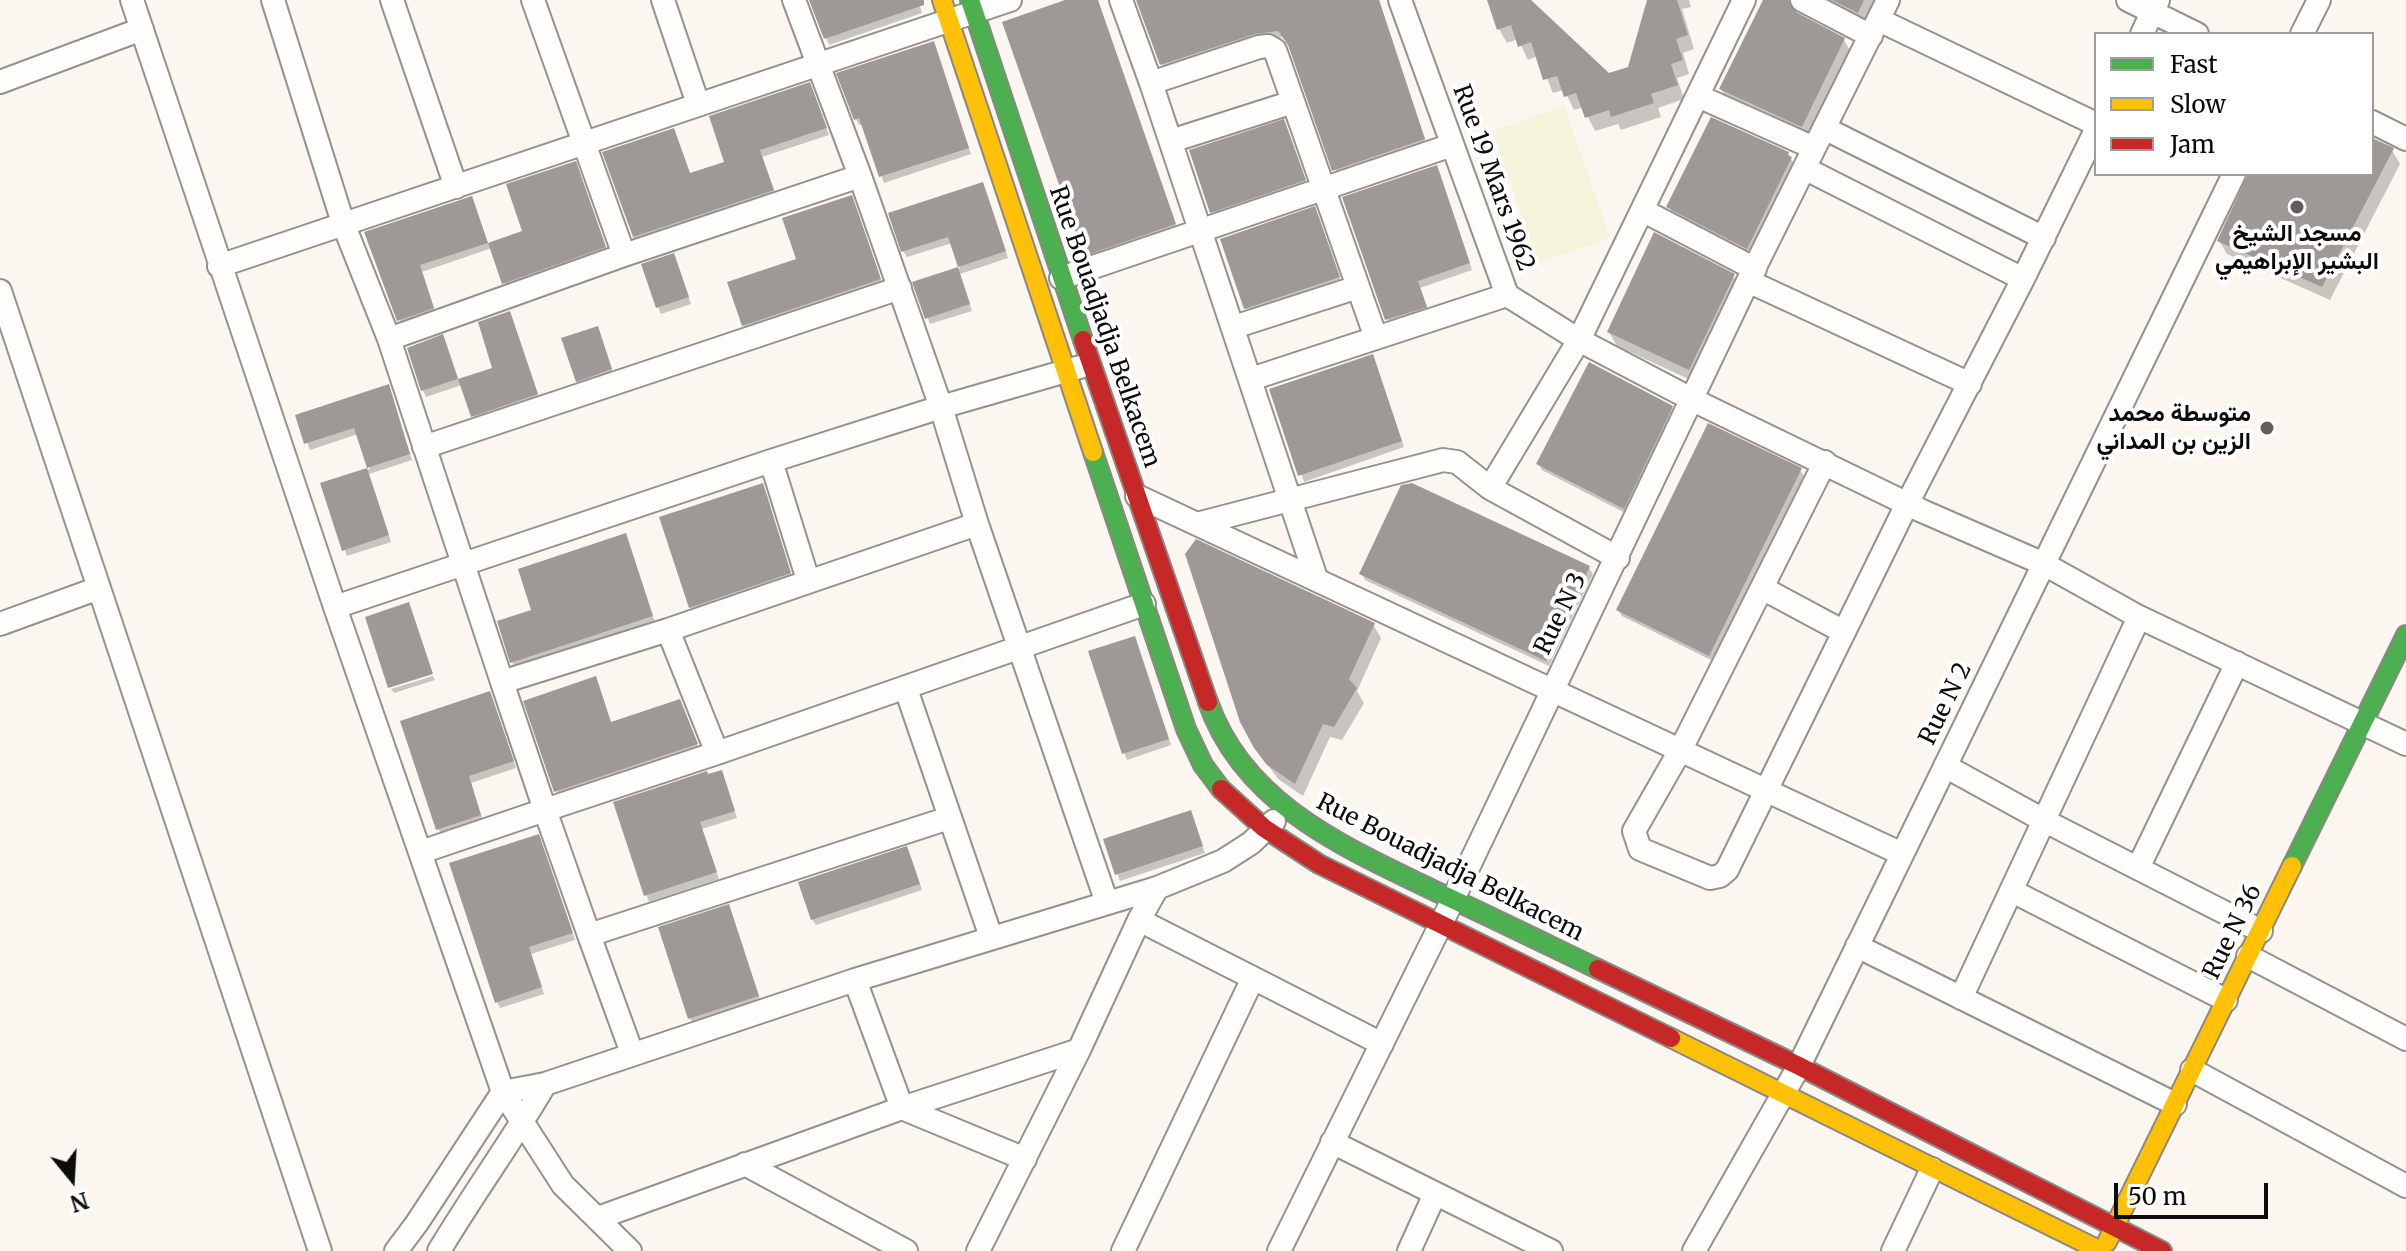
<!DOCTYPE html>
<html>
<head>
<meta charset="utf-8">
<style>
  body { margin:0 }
  #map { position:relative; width:2406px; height:1251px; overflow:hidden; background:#fbf6f0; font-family:Merriweather,serif }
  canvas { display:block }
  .legend { position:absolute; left:2094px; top:32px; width:280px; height:144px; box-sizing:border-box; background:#fff; border:2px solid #9e9e9e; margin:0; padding:10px 14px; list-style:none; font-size:24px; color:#0c0c0c }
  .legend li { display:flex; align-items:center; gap:16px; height:40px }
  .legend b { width:40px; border:2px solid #9e9e9e }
  .north { position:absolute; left:32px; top:1139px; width:80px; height:80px; -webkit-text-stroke:6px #fff; paint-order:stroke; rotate:162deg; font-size:22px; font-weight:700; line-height:32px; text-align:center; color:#0c0c0c }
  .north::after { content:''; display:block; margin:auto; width:28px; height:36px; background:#0c0c0c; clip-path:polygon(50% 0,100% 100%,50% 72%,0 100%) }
  .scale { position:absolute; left:2114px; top:1183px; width:154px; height:36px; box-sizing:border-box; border:4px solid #0c0c0c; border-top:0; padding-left:10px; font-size:24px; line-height:28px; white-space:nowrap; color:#0c0c0c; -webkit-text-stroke:6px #fff; paint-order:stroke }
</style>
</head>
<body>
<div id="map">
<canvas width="2406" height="1251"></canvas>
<ul class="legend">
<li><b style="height:10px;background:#4caf50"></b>Fast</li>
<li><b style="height:10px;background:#ffc107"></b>Slow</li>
<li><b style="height:10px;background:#c62828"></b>Jam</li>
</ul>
<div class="north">N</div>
<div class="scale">50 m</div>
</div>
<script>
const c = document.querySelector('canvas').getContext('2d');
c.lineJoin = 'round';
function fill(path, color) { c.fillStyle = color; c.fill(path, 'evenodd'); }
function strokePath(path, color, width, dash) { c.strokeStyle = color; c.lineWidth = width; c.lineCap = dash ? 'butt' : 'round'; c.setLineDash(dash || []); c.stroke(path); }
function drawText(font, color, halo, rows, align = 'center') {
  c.font = font + ' Merriweather,Vazirmatn,serif'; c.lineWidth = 8; c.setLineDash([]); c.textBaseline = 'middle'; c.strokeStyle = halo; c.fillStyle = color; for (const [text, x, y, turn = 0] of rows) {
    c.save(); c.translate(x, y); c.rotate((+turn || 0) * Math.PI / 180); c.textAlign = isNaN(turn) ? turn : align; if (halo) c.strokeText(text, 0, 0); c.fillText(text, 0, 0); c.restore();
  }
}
const pitch = new Path2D(`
  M 1564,106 L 1610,238 L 1538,263 L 1493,131 Z`);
const shadow = new Path2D(`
  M 811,0 L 918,0 L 922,13 L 829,45 Z
  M 1072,0 L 1097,0 L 1178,231 L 1089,261 L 1085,255 Z
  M 1138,0 L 1379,0 L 1427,146 L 1338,176 L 1291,48 L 1283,37 L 1259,40 L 1165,71 Z
  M 1489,0 L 1529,0 L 1609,76 L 1630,68 L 1650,0 L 1689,0 L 1691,7 L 1682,9 L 1694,49 L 1683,53 L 1689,74 L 1677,78 L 1684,99 L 1658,108 L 1661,117 L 1621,130 L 1618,124 L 1595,131 L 1583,107 L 1574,110 L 1564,90 L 1553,93 L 1538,56 L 1528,60 L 1518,39 L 1507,43 L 1499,29 Z
  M 1767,0 L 1808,0 L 1797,7 L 1795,14 L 1844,40 L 1852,54 L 1810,140 L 1729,103 L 1721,89 Z
  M 1813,0 L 1882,0 L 1869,27 Z
  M 933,43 L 971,154 L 884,183 L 863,124 L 859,125 L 856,119 Z
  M 813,91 L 829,135 L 762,157 L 776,197 L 638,243 L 634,237 L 673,130 L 690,175 L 727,163 Z
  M 1287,128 L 1308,187 L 1215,218 L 1212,212 Z
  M 2372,139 L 2392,150 L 2400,164 L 2330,300 L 2227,254 L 2219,241 L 2251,174 L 2372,174 Z
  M 1788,154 L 1799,172 L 1755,261 L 1677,221 L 1669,207 Z
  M 578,170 L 608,253 L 507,289 L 492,248 L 422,272 L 436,315 L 402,327 L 367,233 L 472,198 L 488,244 L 525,233 Z
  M 1440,174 L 1472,270 L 1420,288 L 1429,313 L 1390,326 L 1344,199 Z
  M 986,191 L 1008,258 L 960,274 L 972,311 L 930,324 L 915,283 L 960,268 L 952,243 L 907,257 L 903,251 Z
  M 855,204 L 883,286 L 747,332 L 743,325 L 799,261 Z
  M 1318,215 L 1342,284 L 1250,314 L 1246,308 Z
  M 677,262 L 691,304 L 661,314 L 658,307 Z
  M 1733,276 L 1741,290 L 1697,383 L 1617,346 L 1609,332 Z
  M 510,314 L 540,401 L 476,422 L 462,385 L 426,397 L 423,390 L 446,343 L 459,381 L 495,369 Z
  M 600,335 L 614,376 L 581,387 L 577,381 Z
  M 1375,362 L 1404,447 L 1304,482 L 1271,390 Z
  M 388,386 L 412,460 L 369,474 L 391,542 L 347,556 L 322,485 L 370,469 L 358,434 L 310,450 L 297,416 Z
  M 1672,407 L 1675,413 L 1627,514 L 1542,470 L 1539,464 Z
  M 1800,470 L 1804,476 L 1713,661 L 1622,616 L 1618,610 Z
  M 766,492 L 793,580 L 694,614 L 690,607 Z
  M 628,542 L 655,622 L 516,668 L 512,662 L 534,611 Z
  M 1589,568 L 1593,574 L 1549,666 L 1365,580 L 1362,574 Z
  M 1373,624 L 1381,638 L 1357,691 L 1364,703 L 1342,740 L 1330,737 L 1303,796 L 1278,779 L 1255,747 Z
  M 1137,645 L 1171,745 L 1127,760 L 1090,652 Z
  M 433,676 L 435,680 L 394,693 L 391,689 Z
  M 493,700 L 516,768 L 471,783 L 483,821 L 442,835 L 438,829 Z
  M 526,702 L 611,724 L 683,707 L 700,751 L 559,798 Z
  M 708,776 L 724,778 L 737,818 L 702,829 L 719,879 L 649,902 L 615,804 Z
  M 1190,812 L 1205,853 L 1120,881 L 1105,840 Z
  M 541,843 L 575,940 L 531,954 L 544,994 L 500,1008 L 497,1002 Z
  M 910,855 L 922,890 L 816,925 L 812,919 Z
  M 731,913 L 761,1002 L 693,1024 L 690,1018 Z`);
const building = new Path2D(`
  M 809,0 L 924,0 L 924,5 L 824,39 Z
  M 1065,0 L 1098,0 L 1176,224 L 1084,256 L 1002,22 Z
  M 1136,0 L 1379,0 L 1425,139 L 1332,171 L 1288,45 L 1278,31 L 1255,34 L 1160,65 Z
  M 1487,0 L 1531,0 L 1609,73 L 1628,67 L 1647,0 L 1677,0 L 1688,35 L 1676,39 L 1683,60 L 1671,64 L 1678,85 L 1651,94 L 1654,103 L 1611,117 L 1609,110 L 1585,118 L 1576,93 L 1564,97 L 1557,76 L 1543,80 L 1531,42 L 1518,47 L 1511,25 L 1497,30 Z
  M 1763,0 L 1788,0 L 1796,12 L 1845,38 L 1802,127 L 1719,89 Z
  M 1832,0 L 1864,0 L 1858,13 Z
  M 934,41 L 969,148 L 879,177 L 859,118 L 854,120 L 836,73 Z
  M 810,82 L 827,128 L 760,150 L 774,190 L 633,237 L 602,152 L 674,128 L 690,173 L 724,162 L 709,116 Z
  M 1711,117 L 1789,152 L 1788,155 L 1792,157 L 1747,249 L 1666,207 Z
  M 1284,119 L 1306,180 L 1210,213 L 1189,150 Z
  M 2372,138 L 2394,148 L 2322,287 L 2217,241 L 2248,174 L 2372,174 Z
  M 576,161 L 606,247 L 502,284 L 488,243 L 522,231 L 506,184 Z
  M 1437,165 L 1470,263 L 1418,281 L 1427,307 L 1385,320 L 1342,197 Z
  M 983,182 L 1006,251 L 958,267 L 948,237 L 901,252 L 888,213 Z
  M 852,195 L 881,279 L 742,326 L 727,282 L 796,259 L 782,218 Z
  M 472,196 L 488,243 L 420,265 L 434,308 L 397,321 L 364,232 Z
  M 1315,206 L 1340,277 L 1244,309 L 1220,239 Z
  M 1654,232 L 1735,274 L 1689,370 L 1607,332 Z
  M 674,253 L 689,297 L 656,308 L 641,264 Z
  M 958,267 L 970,304 L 925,319 L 912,282 Z
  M 510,311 L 538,394 L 471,417 L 458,379 L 492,368 L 478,322 Z
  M 598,326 L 612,369 L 576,382 L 561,338 Z
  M 443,334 L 458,379 L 421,391 L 407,348 Z
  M 1373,354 L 1402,441 L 1298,476 L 1269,389 Z
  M 1589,362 L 1673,406 L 1624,509 L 1536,464 Z
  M 389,384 L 410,454 L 367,468 L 354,428 L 304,444 L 295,415 Z
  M 1708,423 L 1802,468 L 1709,656 L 1616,610 Z
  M 367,468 L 389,535 L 342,551 L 320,483 Z
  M 763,483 L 791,573 L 689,608 L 659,517 Z
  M 1412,483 L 1590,566 L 1546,661 L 1359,574 L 1401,485 Z
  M 626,533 L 653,616 L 510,663 L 497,621 L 531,610 L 518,569 Z
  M 1196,539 L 1375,623 L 1349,679 L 1357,688 L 1334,727 L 1323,724 L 1295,784 L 1267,765 L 1254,748 L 1240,722 L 1185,554 Z
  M 409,602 L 433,674 L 388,688 L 365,617 Z
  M 1135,636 L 1169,739 L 1122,754 L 1088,651 Z
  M 596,676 L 611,722 L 680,699 L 698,744 L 554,792 L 523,701 Z
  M 490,691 L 514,761 L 469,776 L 481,815 L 436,830 L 400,721 Z
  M 722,770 L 735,811 L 700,822 L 717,872 L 644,896 L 613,802 L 707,771 L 708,774 Z
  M 1191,810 L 1203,846 L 1115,875 L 1103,839 Z
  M 539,834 L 573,933 L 529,947 L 542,987 L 495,1003 L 449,863 Z
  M 907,846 L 920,884 L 811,920 L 798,882 Z
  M 729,904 L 759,996 L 688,1019 L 658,927 Z`);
const street = new Path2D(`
  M 132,0 L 335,607 L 503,1092 L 563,1185 L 630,1251
  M 273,0 L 343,223 L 389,339 L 502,682
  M 392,0 L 456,187
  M 533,0 L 624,255
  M 663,0 L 698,104
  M 794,0 L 860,176 L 941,407 L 977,524 L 1107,903
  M 1121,0 L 1151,83 L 1259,47 L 1268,46 L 1275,50 L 1376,338
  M 1400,0 L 1507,295 L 1579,340 L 1693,400 L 1922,511 L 2044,564 L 2139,617 L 2406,744
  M 1802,0 L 1871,36
  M 2128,0 L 2197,34
  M 1879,20 L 2096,124
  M 2142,34 L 2158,0
  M 2302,34 L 2319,0
  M 0,82 L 142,29
  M 1151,83 L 1316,578
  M 1698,96 L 1814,148
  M 2372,122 L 2406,139
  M 1824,128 L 2044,238
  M 1171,141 L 1293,102
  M 1806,169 L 2023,279
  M 1642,210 L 1755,269
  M 219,266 L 1010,0
  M 1061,278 L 1452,145
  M 1748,281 L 1970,384
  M 0,291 L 320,1251
  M 1234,327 L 1358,287
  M 389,339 L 624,255 L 860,176
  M 1251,379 L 1507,295
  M 424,447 L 900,288
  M 771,461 L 808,580
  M 1825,462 L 1681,749 L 1634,831 L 1640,849 L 1710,878 L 1720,876 L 1727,870 L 1907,504 L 2023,279 L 2096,130
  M 1490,488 L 1579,340 L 1744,0
  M 1137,496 L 1902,854
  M 977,524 L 668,630 L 717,753 L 1144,604
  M 1197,524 L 1443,460 L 1457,462 L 1490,488 L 1618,558
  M 1762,588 L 1844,632
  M 335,607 L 771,461 L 941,407 L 1080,367
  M 0,624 L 99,588
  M 668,630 L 502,682 L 545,810 L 717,753
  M 906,689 L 991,937
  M 1945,766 L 2045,821 L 2261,931
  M 421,852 L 545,810 L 589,935 L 949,818
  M 2138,868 L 2237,663
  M 2012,891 L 2226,1000
  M 1139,920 L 1253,978
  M 589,935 L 632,1053
  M 1857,946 L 2175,1104
  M 2248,956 L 2406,1039
  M 855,980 L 902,1108 L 1025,1159
  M 1961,998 L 2139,617
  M 2192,1070 L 2406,1186
  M 1332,1142 L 1551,1251
  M 745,1164 L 906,1251
  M 598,1218 L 902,1108 L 1079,1050 L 1139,920 L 1157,888
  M 396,1251 L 417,1223 L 503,1092 L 545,1084 L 855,980 L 1157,888 L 1223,861 L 1251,843 L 1274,821
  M 439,1251 C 473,1194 512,1141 545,1084
  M 978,1251 L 1079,1050
  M 1123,1251 L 1253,978 L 1382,1044
  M 1279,1251 L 1444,918 L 1748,281 L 1888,0
  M 1409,1251 L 1435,1194
  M 1694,1251 L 1799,1066 L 2234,174
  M 1893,1251 L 1932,1169`);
const fast = new Path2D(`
  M 970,0 L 1083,340
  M 1093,452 L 1186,729 L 1203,765 L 1221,789
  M 1208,702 C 1244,805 1346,848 1437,892 C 1491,917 1544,943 1598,969
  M 2292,866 L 2406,635`);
const slow = new Path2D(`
  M 942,0 L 1093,452
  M 1671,1038 L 2101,1251
  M 2107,1242 L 2292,866`);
const jam = new Path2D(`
  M 1083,340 L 1208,702
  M 1221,789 L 1264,828 L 1319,864 L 1671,1038
  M 1598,969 L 1799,1066 L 2162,1251`);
const markers = [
  [2297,207,8,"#605e5c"],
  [2267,428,8,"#605e5c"]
];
const streetNames = [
  ["Rue 19 Mars 1962",1493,178,70],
  ["Rue Bouadjadja Belkacem",1104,327,71],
  ["Rue N 3",1561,614,-64],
  ["Rue N 2",1946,704,-64],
  ["Rue Bouadjadja Belkacem",1450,868,27],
  ["Rue N 36",2233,932,-64]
];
const poiNames = [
  ["مسجد الشيخ",2297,234],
  ["البشير الإبراهيمي",2297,262],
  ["متوسطة محمد",2251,414,"right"],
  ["الزين بن المداني",2251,442,"right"]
];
fill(pitch, '#f3f4d9');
fill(shadow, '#0003');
fill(building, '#9e9996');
strokePath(street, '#94918f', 26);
strokePath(fast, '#8a8885', 22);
strokePath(slow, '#8a8885', 22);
strokePath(jam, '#8a8885', 22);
strokePath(street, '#fefefd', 22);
strokePath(fast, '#4caf50', 18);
strokePath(slow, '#ffc107', 18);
strokePath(jam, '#c62828', 18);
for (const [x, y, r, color] of markers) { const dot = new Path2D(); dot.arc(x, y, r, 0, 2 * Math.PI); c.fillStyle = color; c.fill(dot); strokePath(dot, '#fff', 3); }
drawText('24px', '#0c0c0c', '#fff', streetNames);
drawText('bold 24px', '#0c0c0c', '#fff', poiNames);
</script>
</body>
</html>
